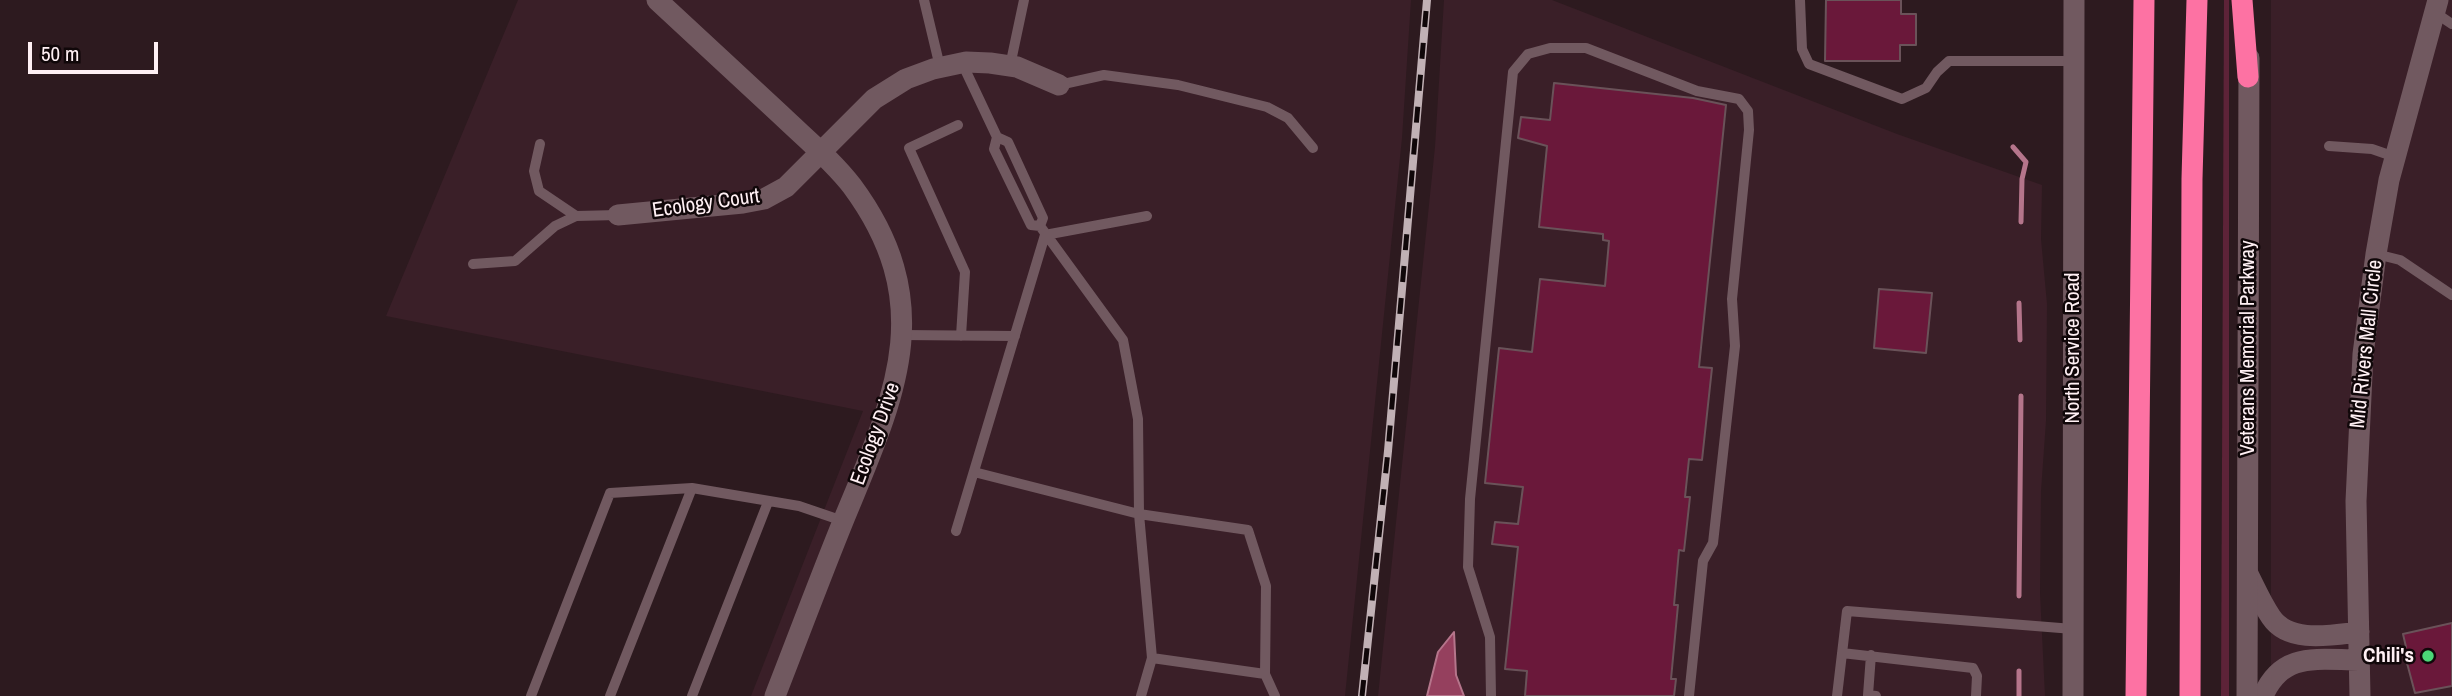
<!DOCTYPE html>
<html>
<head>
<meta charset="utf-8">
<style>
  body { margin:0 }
  #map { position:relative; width:2452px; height:696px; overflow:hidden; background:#2d1a1f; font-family:"Archivo Narrow",sans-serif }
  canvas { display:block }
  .scale { position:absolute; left:28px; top:42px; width:130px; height:32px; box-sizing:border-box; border:4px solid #fff0f4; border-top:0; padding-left:9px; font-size:21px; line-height:24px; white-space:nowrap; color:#fff0f4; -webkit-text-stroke:5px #100709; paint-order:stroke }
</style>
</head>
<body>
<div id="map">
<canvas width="2452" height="696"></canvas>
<div class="scale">50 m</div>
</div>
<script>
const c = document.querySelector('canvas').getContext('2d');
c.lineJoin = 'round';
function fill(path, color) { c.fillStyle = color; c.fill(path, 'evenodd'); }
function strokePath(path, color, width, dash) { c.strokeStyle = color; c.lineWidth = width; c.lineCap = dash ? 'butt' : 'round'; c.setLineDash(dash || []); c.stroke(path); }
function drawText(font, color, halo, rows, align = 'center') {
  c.font = font + ' "Archivo Narrow",sans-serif'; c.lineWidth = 5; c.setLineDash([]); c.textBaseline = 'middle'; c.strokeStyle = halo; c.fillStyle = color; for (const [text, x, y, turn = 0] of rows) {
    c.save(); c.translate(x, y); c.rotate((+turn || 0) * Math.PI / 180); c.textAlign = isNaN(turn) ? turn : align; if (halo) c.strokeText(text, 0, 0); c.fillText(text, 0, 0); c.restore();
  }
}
const built = new Path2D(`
  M 518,0 L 1411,0 L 1402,138 L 1345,696 L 751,696 L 863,411 L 386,316 Z
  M 1444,0 L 1552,0 L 1897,134 L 2042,185 L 2041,239 L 2047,304 L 2046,421 L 2041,491 L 2040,593 L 2045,696 L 1378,696 L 1435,147 Z
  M 2271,0 L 2452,0 L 2452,696 L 2271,696 Z`);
const green = new Path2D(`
  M 2224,0 L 2229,0 L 2229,696 L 2221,696 Z`);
const water = new Path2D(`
  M 1454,632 L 1456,675 L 1464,696 L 1427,696 L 1438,652 Z`);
const stream = new Path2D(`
  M 2013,147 L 2026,162 L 2022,179 L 2021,222
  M 2019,303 L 2020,340
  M 2019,596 L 2021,396
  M 2019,696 L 2019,671`);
const building = new Path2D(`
  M 1826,0 L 1901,0 L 1901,14 L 1916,14 L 1916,45 L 1900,45 L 1900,61 L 1825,61 Z
  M 1554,83 L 1693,98 L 1726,105 L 1699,367 L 1712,368 L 1702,460 L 1689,459 L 1685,497 L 1690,497 L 1684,551 L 1679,550 L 1674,605 L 1678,605 L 1671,679 L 1676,679 L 1674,696 L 1525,696 L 1527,671 L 1505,669 L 1518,547 L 1492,544 L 1495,522 L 1518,524 L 1523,487 L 1485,483 L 1499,348 L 1532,352 L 1540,279 L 1605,286 L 1609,241 L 1603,240 L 1603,234 L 1539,227 L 1547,146 L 1518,138 L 1521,117 L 1550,120 Z
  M 1879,289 L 1932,293 L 1926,353 L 1874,348 Z
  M 2452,623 L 2452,686 L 2415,693 L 2403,648 L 2406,647 L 2403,634 Z`);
const lane = new Path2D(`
  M 924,0 L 940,67
  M 1800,0 L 1802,49 L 1809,64 L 1902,99 L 1926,88 L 1937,72 L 1949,61 L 2074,61
  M 2434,12 L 2452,24
  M 962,63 L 997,137 L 994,149 L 1031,225 L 1040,226 L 1123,340 L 1138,419 L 1139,514 L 1152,658 L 1141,696
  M 1010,66 L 1024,0
  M 1059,85 L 1104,75 L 1178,85 L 1267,107 L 1288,118 L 1313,148
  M 958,125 L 909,148 L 965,272 L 961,336
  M 997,137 L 1008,142 L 1043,218 L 1040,226
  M 540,144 L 534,171 L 539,191 L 576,216
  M 2329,146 L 2372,149 L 2395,157
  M 1045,235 L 1147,216
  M 2376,254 L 2400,260 L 2452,295
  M 473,264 L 515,261 L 555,226 L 576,216 L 618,215
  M 902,335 L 1015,336
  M 974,472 L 1139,514 L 1248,530 L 1266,586 L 1265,674 L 1275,696
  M 956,531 L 1045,235
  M 1842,653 L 1973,668 L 1977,676 L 1976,696
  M 1871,655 L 1868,695 L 1876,696
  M 1152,658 L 1265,674
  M 531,696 L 610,493 L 692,488 L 799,506 L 843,521
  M 610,696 L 692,488
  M 692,696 L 768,502
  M 1491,696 L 1490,637 L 1468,567 L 1470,499 L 1513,72 L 1528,54 L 1550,48 L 1586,48 L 1697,91 L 1739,99 L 1748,111 L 1749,130 L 1732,299 L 1735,346 L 1713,543 L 1703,561 L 1689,696
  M 1837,696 L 1847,611 L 2073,629`);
const street = new Path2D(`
  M 657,0 C 698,38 740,77 781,115 C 805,138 832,160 852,186 C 940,305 894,398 844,519 C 820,578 798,637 775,696
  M 618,215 L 743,203 L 764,199 L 786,187 L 874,99 L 906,79 L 933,69 L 966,62 L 990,63 L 1017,67 L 1059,85
  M 2248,574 C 2255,588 2262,604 2271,617 C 2289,644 2332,635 2359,632
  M 2263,696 C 2282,651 2318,660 2359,660
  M 2360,696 L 2356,501 L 2363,354 L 2376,254 L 2389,180 L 2438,0`);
const secondary = new Path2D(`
  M 2073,696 L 2074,0
  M 2247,696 L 2249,58`);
const highway = new Path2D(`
  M 2242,0 L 2248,77
  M 2136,696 L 2144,0
  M 2190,696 L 2192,179 L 2197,0`);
const rail = new Path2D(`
  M 1362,696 L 1388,451 L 1427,0`);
const markers = [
  [2428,656,7,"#4bd677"]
];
const streetNames = [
  ["Ecology Court",706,204,-8],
  ["Mid Rivers Mall Circle",2367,344,-84],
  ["North Service Road",2073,348,-90],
  ["Veterans Memorial Parkway",2248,348,-90],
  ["Ecology Drive",876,434,-70]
];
const poiNames = [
  ["Chili's",2414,656]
];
fill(built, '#3a1f28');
fill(green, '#5d2338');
fill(water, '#95405e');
strokePath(water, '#b5758b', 2);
strokePath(stream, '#b5758b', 5);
fill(building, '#6a183a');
strokePath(building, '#6a5259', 2);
strokePath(lane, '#715960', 10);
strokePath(street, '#715960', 21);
strokePath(secondary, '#715960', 21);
strokePath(highway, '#fd72a3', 21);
strokePath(rail, '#c1b1b5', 8);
strokePath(rail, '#100709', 5, [16]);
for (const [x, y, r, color] of markers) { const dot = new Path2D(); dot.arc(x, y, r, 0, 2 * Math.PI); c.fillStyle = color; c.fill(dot); strokePath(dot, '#100709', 2.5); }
drawText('21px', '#fff0f4', '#100709', streetNames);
drawText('bold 21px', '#fff0f4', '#100709', poiNames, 'right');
</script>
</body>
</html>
